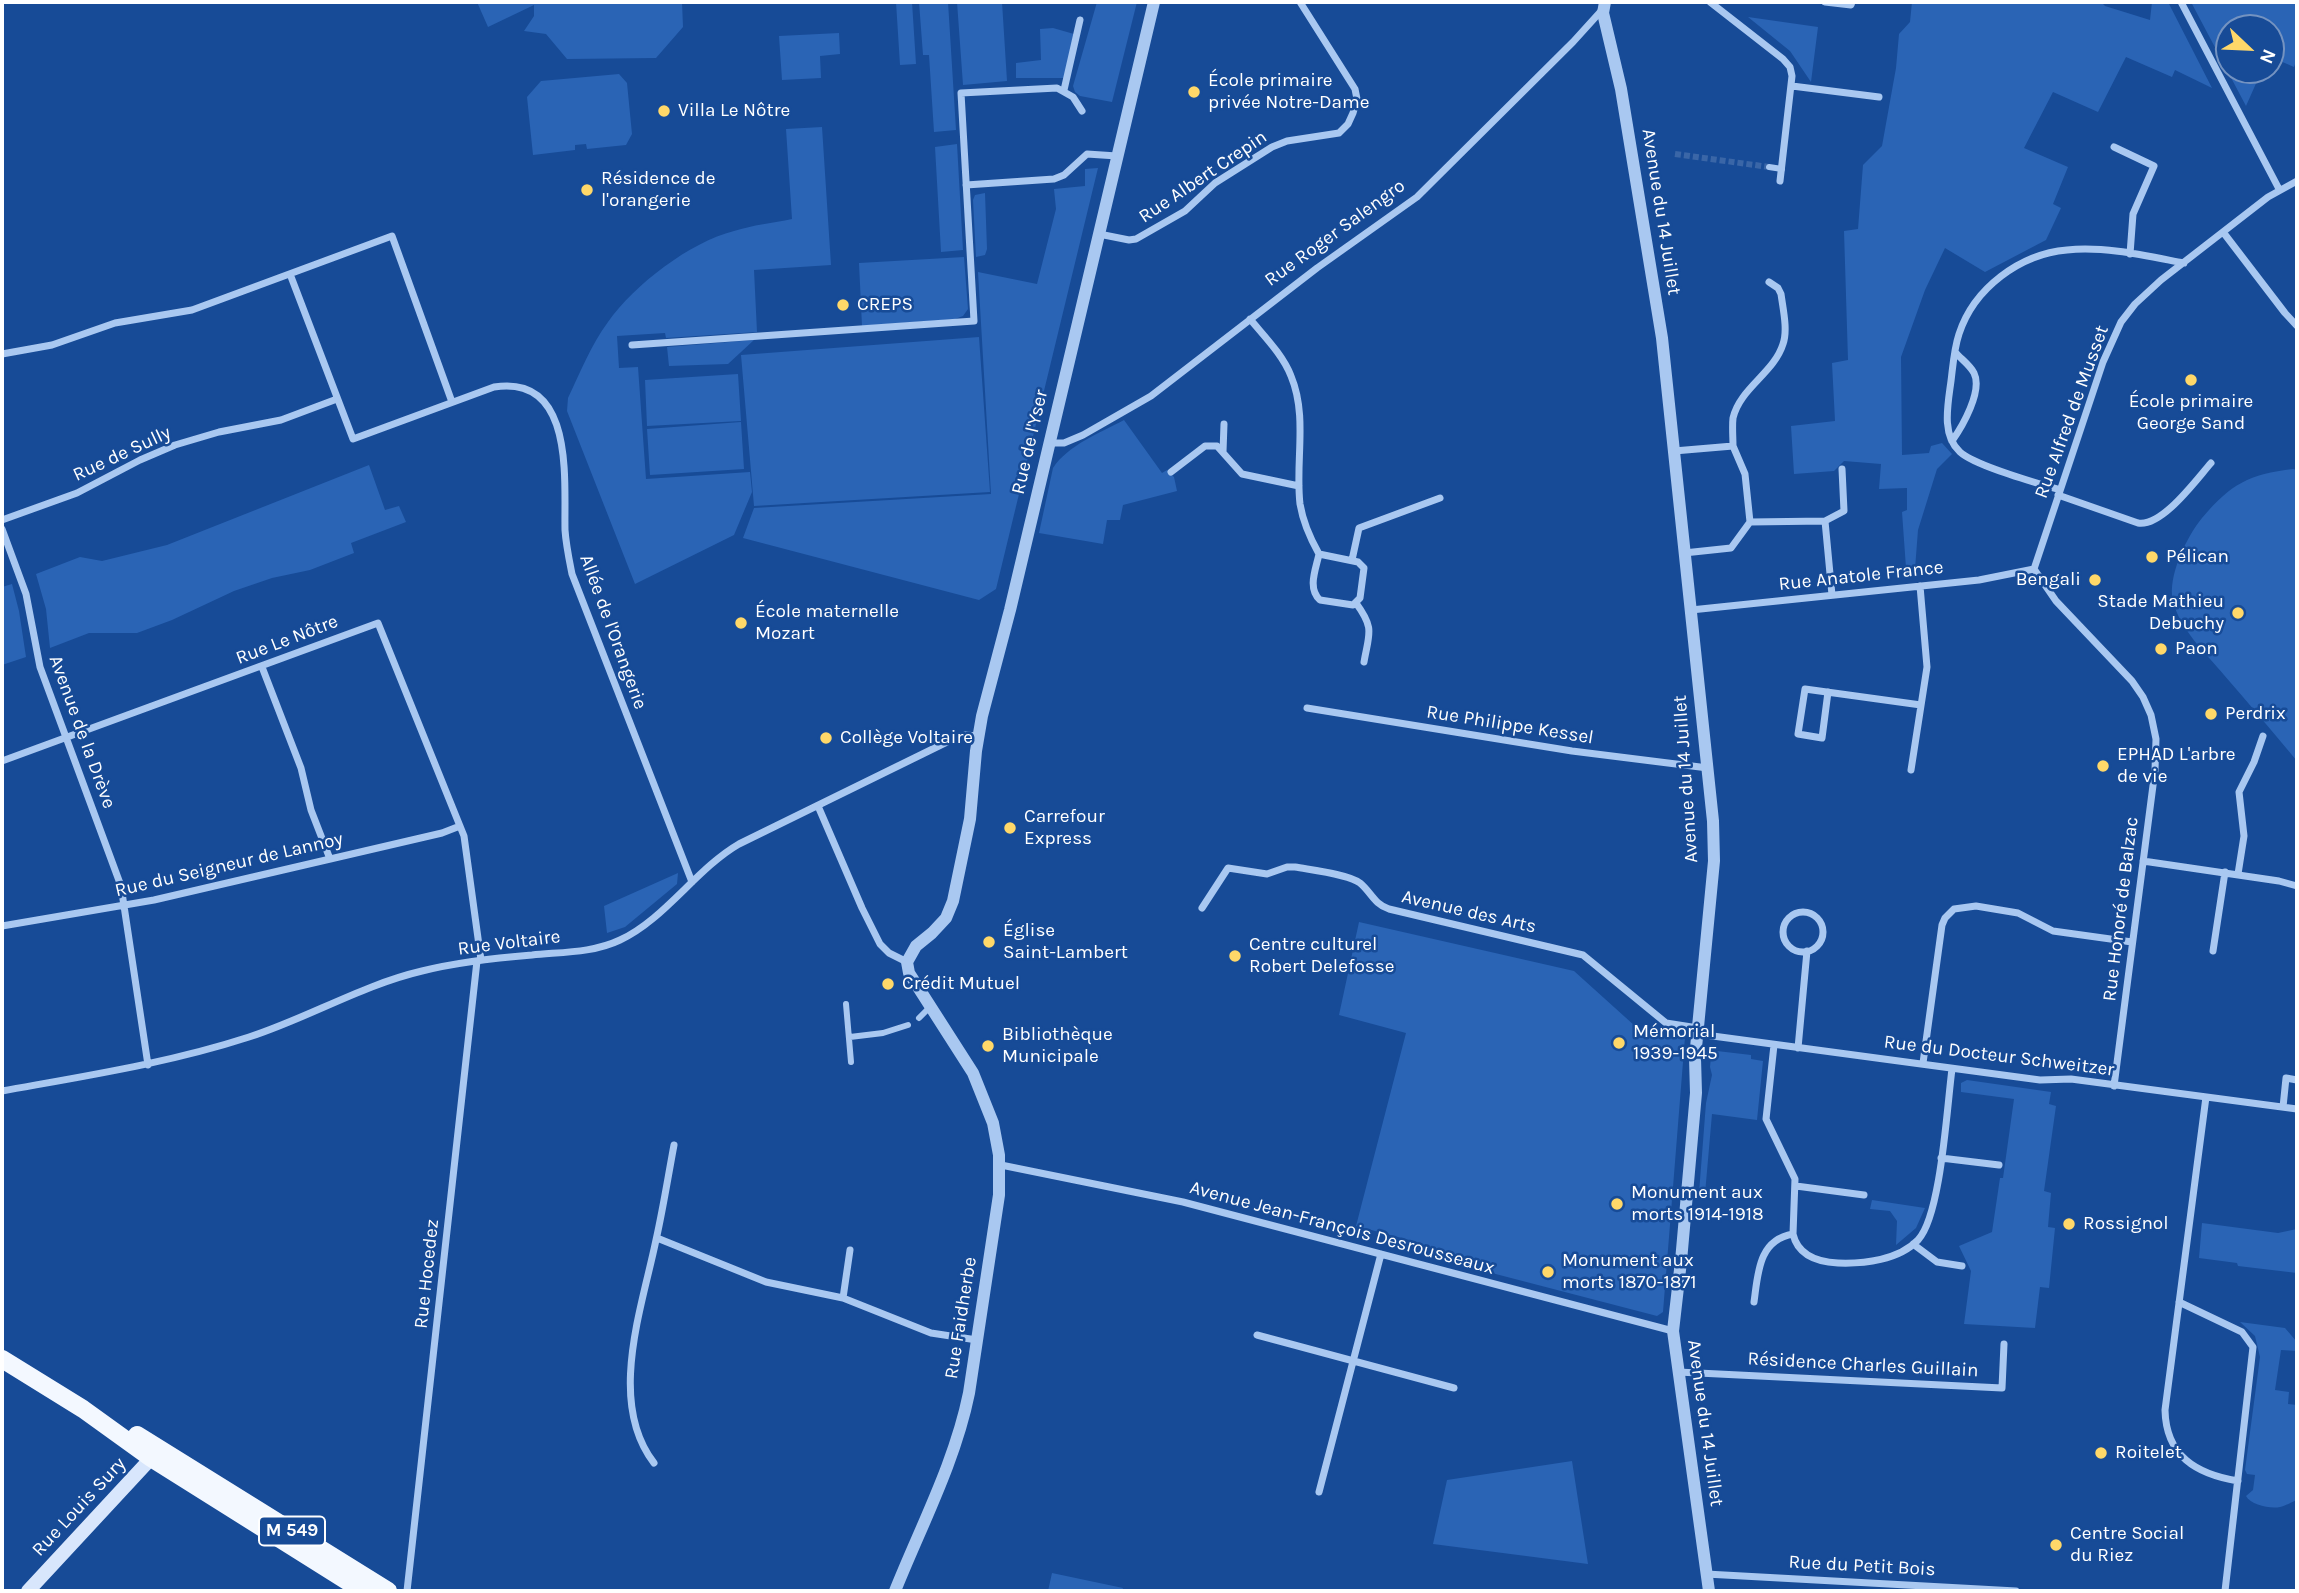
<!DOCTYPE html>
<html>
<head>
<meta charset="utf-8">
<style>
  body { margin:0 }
  #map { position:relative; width:2299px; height:1593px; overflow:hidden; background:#174b97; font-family:Karla,sans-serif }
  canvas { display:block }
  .frame { position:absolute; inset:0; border:4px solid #fff; pointer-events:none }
  .north { position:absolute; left:2215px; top:14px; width:70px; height:70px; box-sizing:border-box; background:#174b97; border:2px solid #7493c1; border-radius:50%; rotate:113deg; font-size:19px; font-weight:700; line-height:28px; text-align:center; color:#fff }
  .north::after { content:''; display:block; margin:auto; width:24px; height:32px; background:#ffd869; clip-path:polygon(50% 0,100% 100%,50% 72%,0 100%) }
</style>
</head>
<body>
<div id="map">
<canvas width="2299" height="1593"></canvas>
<div class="frame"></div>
<div class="north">N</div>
</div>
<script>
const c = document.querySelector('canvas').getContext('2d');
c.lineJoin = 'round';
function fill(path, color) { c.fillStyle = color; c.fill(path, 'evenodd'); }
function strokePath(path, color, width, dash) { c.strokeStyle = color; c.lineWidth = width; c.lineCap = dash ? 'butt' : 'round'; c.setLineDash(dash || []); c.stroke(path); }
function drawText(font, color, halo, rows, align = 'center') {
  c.font = font + ' Karla,sans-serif'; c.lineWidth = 5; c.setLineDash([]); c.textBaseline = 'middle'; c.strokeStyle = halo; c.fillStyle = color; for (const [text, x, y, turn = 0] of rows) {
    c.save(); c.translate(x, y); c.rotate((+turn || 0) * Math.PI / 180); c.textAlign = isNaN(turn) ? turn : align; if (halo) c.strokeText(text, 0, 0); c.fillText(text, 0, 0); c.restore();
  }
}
const green = new Path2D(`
  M 477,2 L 682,2 L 683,27 L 656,58 L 567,59 L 546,34 L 524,31 L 534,16 L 534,5 L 488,27 Z
  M 896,2 L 912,2 L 916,64 L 900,65 Z
  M 919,2 L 948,2 L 956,130 L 934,132 L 929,55 L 923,55 Z
  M 957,2 L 1002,2 L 1007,81 L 963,85 Z
  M 1097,2 L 1137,2 L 1112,102 L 1080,96 L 1075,92 L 1073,86 Z
  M 1912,2 L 2101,2 L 2105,6 L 2150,20 L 2152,2 L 2168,2 L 2212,88 L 2175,70 L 2172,77 L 2126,57 L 2098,112 L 2053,92 L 2024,148 L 2068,167 L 2053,204 L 2061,208 L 2046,240 L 1985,272 L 1945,248 L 1925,290 L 1901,357 L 1902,455 L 1929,453 L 1931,446 L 1942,443 L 1952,454 L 1937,469 L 1918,530 L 1915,569 L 1906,568 L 1902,512 L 1907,510 L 1907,488 L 1879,489 L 1881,464 L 1844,461 L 1834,471 L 1794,474 L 1791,426 L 1835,421 L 1832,363 L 1848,360 L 1844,231 L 1858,229 L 1863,165 L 1882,146 L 1896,68 L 1899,34 L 1910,22 Z
  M 2191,2 L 2297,2 L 2297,59 L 2294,67 L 2271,57 L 2271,28 L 2229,28 L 2229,70 L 2262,70 L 2246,106 Z
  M 1748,17 L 1818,27 L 1811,82 L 1790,51 Z
  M 1053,28 L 1074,34 L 1064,78 L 1016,78 L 1016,63 L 1041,60 L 1040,29 Z
  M 839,33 L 840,54 L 820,56 L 821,78 L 782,80 L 779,36 Z
  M 619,74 L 627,83 L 632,134 L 626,145 L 587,149 L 586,144 L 575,145 L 575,150 L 533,155 L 527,97 L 541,81 Z
  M 822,127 L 831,265 L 754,270 L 757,332 L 666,338 L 665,333 L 617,336 L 619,368 L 638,367 L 646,479 L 750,472 L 752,492 L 734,535 L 635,584 L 567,411 L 568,398 C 580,373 591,345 608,322 C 634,285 690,242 734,231 C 753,225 773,223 792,219 L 786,129 Z
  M 957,144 L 963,250 L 941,252 L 935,147 Z
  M 1098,168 L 996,589 L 979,600 L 743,538 L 754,508 L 991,494 L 978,272 L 1037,284 L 1056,209 L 1054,189 L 1085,186 L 1085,169 Z
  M 985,193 L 987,249 L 985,255 L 976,257 L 973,200 L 975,195 Z
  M 964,257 L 968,309 L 963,316 L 955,319 L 862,326 L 859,263 Z
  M 979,337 L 990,492 L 754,506 L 741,355 Z
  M 754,340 L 728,364 L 669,366 L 667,347 Z
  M 738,374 L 741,421 L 647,426 L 645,380 Z
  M 1124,420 L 1162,473 L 1167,470 L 1174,477 L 1177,491 L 1123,505 L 1120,520 L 1107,520 L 1103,544 L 1039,533 L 1053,468 C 1068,445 1100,433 1124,420 Z
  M 741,422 L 744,469 L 650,475 L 647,429 Z
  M 369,465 L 385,510 L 399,506 L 406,522 L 351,543 L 354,553 L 310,570 L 272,578 L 234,591 L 172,620 L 137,633 L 89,633 L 50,648 L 46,609 L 36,574 L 80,557 L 102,561 L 167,545 Z
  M 2293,469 L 2297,470 L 2297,761 C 2273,732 2249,704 2224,675 C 2206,653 2180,630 2173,601 C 2167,577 2187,536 2202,518 C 2231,484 2249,474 2293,469 Z
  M 12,584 L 19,611 L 26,657 L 2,665 L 2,587 Z
  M 678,873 L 677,884 L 625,927 L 607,933 L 604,906 Z
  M 1359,922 L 1574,971 L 1635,1026 L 1685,1037 L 1663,1312 L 1657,1316 L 1415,1253 L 1417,1242 L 1356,1226 L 1406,1033 L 1339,1015 Z
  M 1717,1051 L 1751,1055 L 1751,1059 L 1763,1061 L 1757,1120 L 1712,1114 L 1705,1194 L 1699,1193 L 1706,1103 L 1712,1075 L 1710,1067 L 1711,1057 Z
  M 1967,1080 L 2051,1092 L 2049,1104 L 2056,1106 L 2044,1191 L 2051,1193 L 2048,1227 L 2055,1228 L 2049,1288 L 2040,1287 L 2035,1328 L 1964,1324 L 1971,1271 L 1959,1246 L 1992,1232 L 2000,1178 L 2003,1178 L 2014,1099 L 1961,1092 L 1961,1083 Z
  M 1872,1200 L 1925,1208 L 1916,1228 L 1896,1245 L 1897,1221 L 1890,1211 L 1870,1209 Z
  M 2202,1223 L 2278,1233 L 2297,1229 L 2297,1273 L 2238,1266 L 2237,1263 L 2199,1258 Z
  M 2240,1322 L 2285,1328 L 2297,1342 L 2297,1351 L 2281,1350 L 2275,1390 L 2289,1392 L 2288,1404 L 2297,1405 L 2297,1500 C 2292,1502 2285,1506 2280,1507 C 2270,1509 2251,1505 2246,1496 L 2253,1490 L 2255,1475 L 2247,1474 L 2245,1470 L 2260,1357 L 2255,1336 Z
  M 1572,1461 L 1588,1564 L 1433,1544 L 1447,1480 Z
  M 1052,1573 L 1123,1588 L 1122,1591 L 1048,1591 Z`);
const pedestrianTunnel = new Path2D(`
  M 1675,154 L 1769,167`);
const pedestrian = new Path2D(`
  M 1769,167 L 1782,169
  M 846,1004 L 851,1062
  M 919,1018 L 931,1006
  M 850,1037 L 883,1033 L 908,1025`);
const minor = new Path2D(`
  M 1710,2 L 1783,59 L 1790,67 L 1792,76 L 1780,181
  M 1825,2 L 1851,5 L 1852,2
  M 2181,2 L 2279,189
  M 1792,86 L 1879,97
  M 1064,90 L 1080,20
  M 2114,147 L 2154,166 L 2133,214 L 2130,254
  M 966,185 L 1054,179 L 1064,175 L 1087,154 L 1117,156
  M 2223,232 L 2285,313 L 2297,326
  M 1099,234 L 1129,240 L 1136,239 L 1185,211 L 1215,183 L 1272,147 L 1287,141 L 1339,133 L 1348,124 L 1353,113 L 1357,99 L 1355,89 L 1300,2
  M 290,274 L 353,439 L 494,387 C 575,374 564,480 565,530 C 566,545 569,559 572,574 L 692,882
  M 1250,319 C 1264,336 1283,355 1291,376 C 1308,417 1295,461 1300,504 C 1303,522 1310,538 1319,554 L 1358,562 L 1364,568 L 1360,598 L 1353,605 L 1320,600 C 1307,588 1316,569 1319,554
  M 632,345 L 974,321 L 961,93 L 1057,88 L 1073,97 L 1082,111
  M 2,354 L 52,345 L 115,323 L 192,310 L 392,236 L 452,402
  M 1952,441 C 1962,427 1983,391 1974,373 C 1970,365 1961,359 1955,352
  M 1049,443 L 1064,443 L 1083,435 L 1151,396 L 1317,268 L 1417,197 L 1573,42 L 1602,10
  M 1733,446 C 1733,437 1732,427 1733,418 C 1740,388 1774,373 1783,344 C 1788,330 1783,309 1781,294 L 1778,288 L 1769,282
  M 1674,451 L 1733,446 L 1745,474 L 1750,522 L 1825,521 L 1832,595
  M 1223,452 L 1224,424
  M 1171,472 L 1205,446 L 1217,446 L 1242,474 L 1299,486
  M 2060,490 C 2037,483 1975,466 1960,452 C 1941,435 1948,404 1951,381 C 1953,365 1954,349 1959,334 C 1974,288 2020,254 2067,250 C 2105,246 2147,256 2184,263
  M 2058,495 L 2138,523 C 2162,527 2196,480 2211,463
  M 2,520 L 77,493 L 140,460 L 175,445 L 219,432 L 281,420 L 337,399
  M 1825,521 L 1844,511 L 1842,469
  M 2,529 L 26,594 L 40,667 L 121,886 L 148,1065
  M 1684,553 L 1731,548 L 1750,522
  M 1352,560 L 1359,528 L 1440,498
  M 2034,569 L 2056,601 L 2132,681 L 2143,697 L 2151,715 L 2156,739 L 2155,770 L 2114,1086
  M 2034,569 L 2103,362 L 2121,322 L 2135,304 L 2161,280 L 2268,197 L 2297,181
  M 1356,603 C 1375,629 1369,633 1364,662
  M 1691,610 L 1979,580 L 2034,569
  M 262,667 L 301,768 L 311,810 L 330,859
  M 1828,692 L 1822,738 L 1798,734 L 1805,689 L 1921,705
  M 1307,708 L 1572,751 L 1708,768
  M 2,761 L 378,623 L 464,836 L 481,960
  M 1911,770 L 1927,667 L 1920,586
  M 818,806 L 862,908 L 880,944 L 889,953 L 907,962
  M 2143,861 L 2279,881 L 2297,886
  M 2238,874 L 2244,836 L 2239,792 L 2254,762 L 2263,736
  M 1202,908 L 1228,868 L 1267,874 L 1287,867 L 1295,867 C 1311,870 1348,874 1360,883 C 1371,892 1374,904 1389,909 L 1583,955 L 1666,1023 L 1698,1028
  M1783 932a20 20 0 1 1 40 0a20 20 0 1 1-40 0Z
  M 2,926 L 154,900 L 442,833 L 460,826
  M 2213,951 L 2225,872
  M 1698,1034 L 2040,1080 L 2071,1079 L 2297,1109
  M 1774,1045 L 1766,1119 L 1795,1179 L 1793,1234 C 1798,1256 1818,1262 1838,1263 C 1864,1264 1899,1260 1918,1240 C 1941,1216 1947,1106 1952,1069
  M 1798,1048 L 1807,951
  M 1923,1063 L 1942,925 L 1945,918 L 1954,909 L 1976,906 L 2018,913 L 2053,931 L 2132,942
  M 2,1091 C 85,1076 169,1063 249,1037 C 308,1018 362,985 422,971 C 458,962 495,958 532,955 C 561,952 593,953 620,940 C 665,919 696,869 739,844 L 949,741 L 965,735 L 978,736
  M 2206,1097 L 2165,1410 C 2166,1456 2196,1474 2238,1481
  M 2283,1107 L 2286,1078 L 2297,1080
  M 1941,1158 L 1999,1165
  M 1001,1165 L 1183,1202 L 1673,1331
  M 1796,1186 L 1864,1195
  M 657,1238 L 766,1282 L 843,1298 L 931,1333 L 977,1340
  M 1913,1244 L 1937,1262 L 1962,1266
  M 843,1298 L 850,1250
  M 1754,1302 C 1758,1274 1758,1240 1793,1234
  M 2179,1302 L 2242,1332 L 2253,1347 L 2225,1591
  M 1257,1335 L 1454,1388
  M 1678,1372 L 2002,1388 L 2004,1344
  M 654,1463 C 607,1402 642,1308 656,1240 C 663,1209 668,1177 674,1145
  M 1319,1492 L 1381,1254
  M 1706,1574 L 2016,1591
  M 407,1591 L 477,961`);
const tertiary = new Path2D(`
  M 1605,2 L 1603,13 L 1621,89 L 1662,338 L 1713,821 L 1714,861 L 1695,1058 L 1696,1093 L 1681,1261 L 1673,1331 L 1709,1591
  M 895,1591 C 921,1526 955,1462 969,1393 L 999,1195 L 999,1155 L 993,1123 L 973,1073 L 909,973 L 907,962 L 916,946 L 932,933 L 946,918 L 953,901 L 970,819 L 976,751 L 982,716 L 1010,610 L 1154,2`);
const secondary = new Path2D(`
  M 28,1591 L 156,1453`);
const primary = new Path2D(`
  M 2,1359 L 83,1409 L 151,1458 L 363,1591
  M 137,1435 L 388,1591`);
const markers = [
  [1194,92,7,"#ffd869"],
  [664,111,7,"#ffd869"],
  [587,190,7,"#ffd869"],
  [843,305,7,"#ffd869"],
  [2191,380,7,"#ffd869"],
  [2152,557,7,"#ffd869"],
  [2095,580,7,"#ffd869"],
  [2238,613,7,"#ffd869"],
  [741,623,7,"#ffd869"],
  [2161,649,7,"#ffd869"],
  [2211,714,7,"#ffd869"],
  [826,738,7,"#ffd869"],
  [2103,766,7,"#ffd869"],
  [1010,828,7,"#ffd869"],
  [989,942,7,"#ffd869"],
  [1235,956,7,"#ffd869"],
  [888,984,7,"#ffd869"],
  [1619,1043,7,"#ffd869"],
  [988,1046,7,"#ffd869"],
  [1617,1204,7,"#ffd869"],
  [2069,1224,7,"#ffd869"],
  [1548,1272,7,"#ffd869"],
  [2101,1453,7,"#ffd869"],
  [2056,1545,7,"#ffd869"]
];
const shields = [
  [292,1531,66]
];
const shieldNames = [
  ["M 549",292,1531]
];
const poiNames = [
  ["École primaire",1208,81],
  ["privée Notre-Dame",1208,103],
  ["Villa Le Nôtre",678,111],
  ["Résidence de",601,179],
  ["l'orangerie",601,201],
  ["CREPS",857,305],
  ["École primaire",2191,402,"center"],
  ["George Sand",2191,424,"center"],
  ["Pélican",2166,557],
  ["Bengali",2081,580,"right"],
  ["Stade Mathieu",2224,602,"right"],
  ["Debuchy",2224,624,"right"],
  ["École maternelle",755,612],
  ["Mozart",755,634],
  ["Paon",2175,649],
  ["Perdrix",2225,714],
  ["Collège Voltaire",840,738],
  ["EPHAD L'arbre",2117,755],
  ["de vie",2117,777],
  ["Carrefour",1024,817],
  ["Express",1024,839],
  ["Église",1003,931],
  ["Saint-Lambert",1003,953],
  ["Centre culturel",1249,945],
  ["Robert Delefosse",1249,967],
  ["Crédit Mutuel",902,984],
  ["Mémorial",1633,1032],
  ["1939-1945",1633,1054],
  ["Bibliothèque",1002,1035],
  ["Municipale",1002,1057],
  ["Monument aux",1631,1193],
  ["morts 1914-1918",1631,1215],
  ["Rossignol",2083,1224],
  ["Monument aux",1562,1261],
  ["morts 1870-1871",1562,1283],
  ["Roitelet",2115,1453],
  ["Centre Social",2070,1534],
  ["du Riez",2070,1556]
];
const streetNames = [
  ["Rue Albert Crepin",1203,177,-34],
  ["Avenue du 14 Juillet",1661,212,81],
  ["Rue Roger Salengro",1335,233,-36],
  ["Rue Alfred de Musset",2072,412,-70],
  ["Rue de l'Yser",1030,442,-77],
  ["Rue de Sully",122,454,-25],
  ["Rue Anatole France",1861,576,-6],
  ["Allée de l'Orangerie",613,632,70],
  ["Rue Le Nôtre",287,640,-21],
  ["Rue Philippe Kessel",1510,725,9],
  ["Avenue de la Drève",82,732,70],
  ["Avenue du 14 Juillet",1686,779,-94],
  ["Rue du Seigneur de Lannoy",229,865,-13],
  ["Rue Honoré de Balzac",2121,909,-83],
  ["Avenue des Arts",1469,912,13],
  ["Rue Voltaire",509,943,-7],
  ["Rue du Docteur Schweitzer",1999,1056,7],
  ["Avenue Jean-François Desrousseaux",1342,1228,15],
  ["Rue Hocedez",427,1274,-84],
  ["Rue Faidherbe",961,1318,-81],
  ["Résidence Charles Guillain",1863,1365,3],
  ["Avenue du 14 Juillet",1705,1423,82],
  ["Rue Louis Sury",79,1507,-47],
  ["Rue du Petit Bois",1862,1566,3]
];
fill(green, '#2a64b5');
strokePath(pedestrianTunnel, '#3a66a7', 6, [6, 3]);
strokePath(pedestrian, '#a9c8f1', 6);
strokePath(minor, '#a9c8f1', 7);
strokePath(tertiary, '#a9c8f1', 12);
strokePath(secondary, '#d8e6fc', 14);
strokePath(primary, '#f3f8ff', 18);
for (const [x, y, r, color] of markers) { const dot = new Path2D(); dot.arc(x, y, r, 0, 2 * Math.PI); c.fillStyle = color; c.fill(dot); strokePath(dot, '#174b97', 2.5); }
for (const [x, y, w] of shields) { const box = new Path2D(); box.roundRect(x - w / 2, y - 14.5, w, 29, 5); c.fillStyle = '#174b97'; c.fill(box); strokePath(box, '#fff', 2); }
drawText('bold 18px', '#fff', null, shieldNames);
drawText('19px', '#fff', '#174b97', poiNames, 'left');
drawText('19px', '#fff', '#174b97', streetNames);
</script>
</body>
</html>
